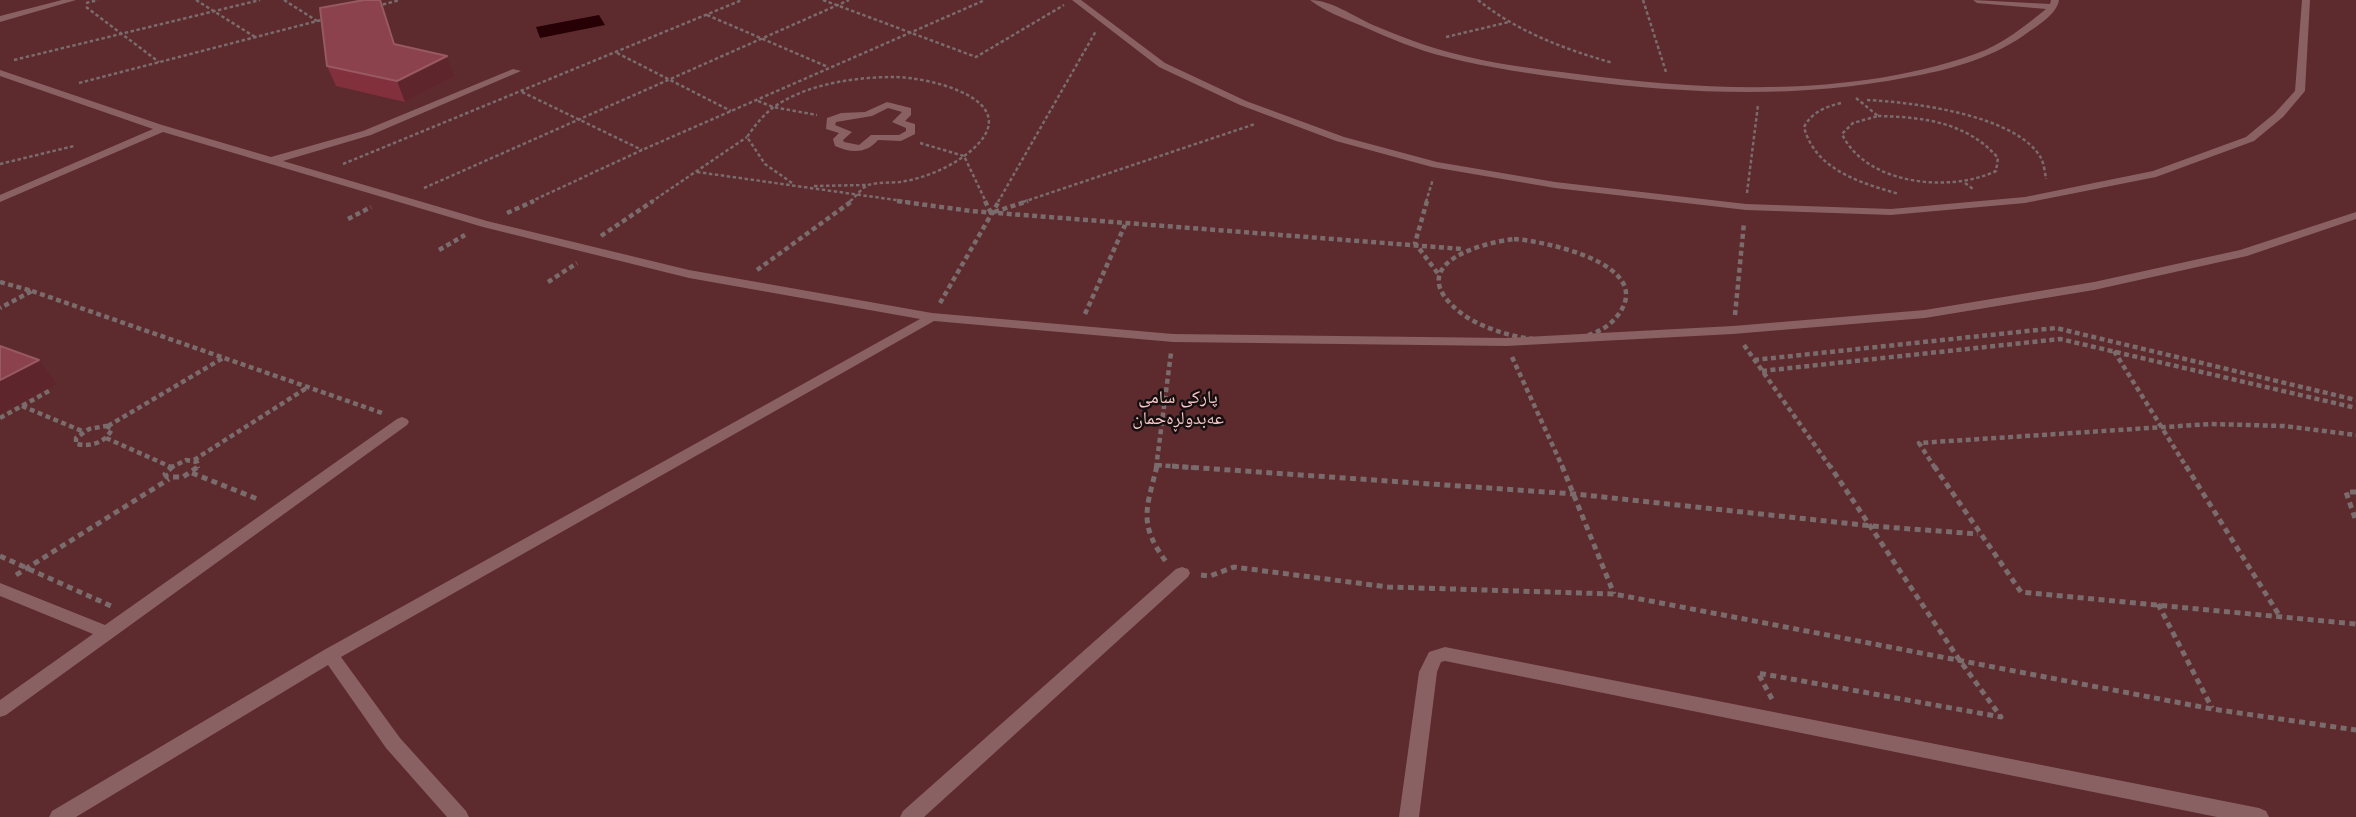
<!DOCTYPE html>
<html>
<head>
<meta charset="utf-8">
<style>
  body { margin:0 }
  canvas { display:block; background:#342425 }
</style>
</head>
<body>
<canvas width="2356" height="817"></canvas>
<script>
const c = document.querySelector('canvas').getContext('2d');
c.lineJoin = 'round';
function fill(path, color) { c.fillStyle = color; c.fill(path, 'evenodd'); }
function strokePath(path, color, width, dash) { c.strokeStyle = color; c.lineWidth = width; c.lineCap = dash ? 'butt' : 'round'; c.setLineDash(dash || []); c.stroke(path); }
function drawText(font, color, halo, rows, align = 'center') {
  c.font = font + ' Helvetica,"Noto Naskh Arabic",sans-serif'; c.lineWidth = 5; c.setLineDash([]); c.textBaseline = 'middle'; c.strokeStyle = halo; c.fillStyle = color; for (const [text, x, y, turn = 0] of rows) {
    c.save(); c.translate(x, y); c.rotate((+turn || 0) * Math.PI / 180); c.textAlign = isNaN(turn) ? turn : align; if (halo) c.strokeText(text, 0, 0); c.fillText(text, 0, 0); c.restore();
  }
}
const green = new Path2D(`
  M 0,0 L 2356,0 L 2356,817 L 0,817 Z`);
const water = new Path2D(`
  M 599,15 L 605,25 L 540,38 L 536,27 Z`);
const pathFar2 = new Path2D(`
  M 196,0 L 255,37
  M 284,0 L 317,21
  M 823,0 L 976,57 L 1064,5
  M 1478,0 C 1518,32 1564,49 1613,63
  M 1643,0 L 1666,72
  M 86,3 L 98,0
  M 377,6 L 400,0
  M 86,7 L 159,62
  M 707,15 L 828,67
  M 1446,37 L 1509,22
  M 617,53 L 731,111
  M 14,60 L 260,0
  M 79,83 L 325,19
  M 522,92 L 642,150
  M 1856,98 L 1878,116
  M 1867,100 C 1912,102 2017,115 2041,158 C 2044,164 2045,173 2046,179
  M 758,101 L 773,107 L 817,115
  M 1841,103 C 1825,107 1812,112 1804,127 C 1815,170 1861,183 1899,194
  M 1878,116 C 1923,117 1967,122 1998,158 L 1996,171 C 1950,193 1866,185 1842,134 L 1853,123 Z
  M 920,143 L 964,156 L 986,202
  M 0,164 L 74,146
  M 343,164 L 742,0
  M 697,172 L 910,202
  M 792,183 L 765,164 L 747,137 C 756,124 766,111 780,103 C 813,83 857,77 894,77 C 929,77 1027,100 973,149 C 954,166 926,178 900,182 C 891,183 878,182 868,185 C 862,187 855,198 849,202
  M 1965,183 L 1973,189
  M 814,186 L 866,185
  M 424,188 L 849,0
  M 1747,193 L 1758,105
  M 530,202 L 642,150 L 985,0
  M 651,202 L 747,137
  M 998,202 L 1096,31
  M 1023,202 L 1255,124
  M 1426,202 L 1433,179`);
const pathFar1 = new Path2D(`
  M 897,201 L 971,211 L 1462,249
  M 985,201 L 991,213 L 1028,201
  M 1427,201 L 1415,243 L 1439,275
  M 507,213 L 534,201
  M 348,219 L 371,207
  M 601,236 L 653,201
  M 1514,239 C 1544,241 1657,264 1618,315 C 1587,357 1496,340 1461,313 C 1402,267 1474,244 1514,239 Z
  M 439,250 L 465,235
  M 757,270 L 852,201
  M 0,282 L 32,291 L 0,308
  M 548,282 L 577,263
  M 32,291 L 385,414
  M 940,303 L 999,201
  M 1085,314 L 1125,225
  M 1735,315 L 1744,223
  M 1744,345 L 1831,468
  M 2114,351 L 2187,468
  M 1512,357 L 1563,468
  M 1754,360 L 2056,328 L 2356,400
  M 1762,371 L 2060,339 L 2356,408
  M 22,406 L 82,431
  M 0,418 L 49,391
  M 106,426 L 112,429 C 105,443 91,447 76,444 L 76,438 L 89,429 Z
  M 108,426 L 223,358
  M 106,438 L 171,467
  M 194,460 L 308,387
  M 1157,465 L 1197,468
  M 170,468 L 186,460 L 197,462 L 198,468
  M 1156,468 L 1171,353
  M 1935,468 L 1919,443 L 2211,424 L 2284,426 L 2356,435`);
const path = new Path2D(`
  M 173,466 L 165,474 L 167,477 L 183,477 L 199,466
  M 1157,466 C 1146,510 1138,524 1167,563
  M 1172,466 L 1575,494 L 1872,526 L 1978,534
  M 1562,466 L 1614,594
  M 1934,466 L 2021,592 L 2356,624
  M 2186,466 L 2279,615
  M 192,473 L 260,500
  M 2356,492 L 2346,492 L 2356,521
  M 0,556 L 111,606
  M 16,575 L 169,479
  M 1201,575 L 1210,576 L 1234,567 L 1388,587 L 1614,594 L 2212,709 L 2356,730
  M 2158,604 L 2212,708
  M 1772,699 L 1758,673 L 2001,717 L 1958,658 L 1830,466`);
const service = new Path2D(`
  M 62,0 L 76,0 L 0,22 L 0,16 Z
  M 1072,0 L 1081,0 L 1165,63 L 1246,101 L 1344,137 L 1437,162 L 1555,182 L 1746,204 L 1891,209 L 2025,197 L 2153,171 L 2246,137 L 2275,113 L 2295,91 L 2302,0 L 2310,0 L 2305,91 L 2283,117 L 2254,141 L 2156,177 L 2025,203 L 1891,215 L 1746,210 L 1555,188 L 1432,167 L 1336,141 L 1240,105 L 1159,67 Z
  M 1310,0 C 1331,0 1353,16 1373,25 C 1399,36 1425,46 1452,53 C 1493,64 1536,69 1577,74 C 1707,91 1850,98 1975,54 C 2002,45 2025,26 2046,9 L 1977,3 L 1973,0 L 2050,4 L 2051,0 L 2059,0 C 2057,15 2035,27 2023,36 C 1989,59 1949,70 1909,77 C 1799,99 1687,94 1577,80 C 1533,74 1489,68 1446,57 C 1417,50 1389,38 1362,26 C 1345,19 1324,11 1310,0 Z
  M 513,69 L 521,71 L 371,135 L 283,161 L 487,221 L 689,270 L 932,313 L 1173,334 L 1506,338 L 1733,326 L 1925,310 L 2094,282 L 2240,250 L 2356,212 L 2356,219 L 2247,256 L 2094,290 L 1925,318 L 1733,334 L 1506,346 L 1173,342 L 934,321 L 341,657 L 400,738 L 466,811 L 469,817 L 447,817 L 386,748 L 328,665 L 76,817 L 49,817 L 52,811 L 324,650 L 920,319 L 689,278 L 483,227 L 163,132 L 0,202 L 0,195 L 153,129 L 0,76 L 0,70 L 162,125 L 271,157 L 363,131 Z
  M 402,417 L 407,419 L 409,422 L 407,425 L 6,715 L 0,717 L 0,700 L 93,634 L 0,596 L 0,583 L 105,625 L 397,419 Z
  M 1445,647 L 2259,808 L 2266,811 L 2269,817 L 2217,817 L 1445,661 L 1441,662 L 1437,672 L 1419,817 L 1399,817 L 1419,672 L 1429,652 Z`);
const pedestrian = new Path2D(`
  M 887,102 L 911,108 L 911,115 L 905,121 L 915,124 L 915,134 L 901,141 L 878,140 C 866,154 851,153 835,146 L 833,139 L 839,133 L 826,129 L 827,118 L 841,113 L 865,112 ZM 888,108 L 902,112 L 892,122 L 906,128 L 906,131 L 899,135 L 871,135 L 859,145 L 844,142 L 843,140 L 852,132 L 835,125 L 836,122 L 872,116 Z
  M 1182,567 L 1188,569 L 1190,573 L 1188,577 L 924,817 L 900,817 L 903,811 L 1176,569 Z`);
const wall = new Path2D(`
  M 386,16 L 395,44 L 447,56 L 455,76 L 405,102 L 336,86 L 327,66 Z`);
const shadedWall = new Path2D(`
  M 380,0 L 386,16 L 402,63 L 394,44 Z
  M 447,56 L 455,76 L 405,102 L 397,81 Z
  M 39,360 L 56,384 L 0,414 L 0,380 Z`);
const building = new Path2D(`
  M 364,0 L 380,0 L 394,44 L 447,56 L 397,81 L 327,66 L 320,8 Z
  M 0,346 L 39,360 L 0,380 Z`);
const parkNames = [
  ["پارکی سامی",1178,398],
  ["عەبدولڕەحمان",1178,419]
];
fill(green, '#5d2a2e');
fill(water, '#260005');
strokePath(pathFar2, '#7a6c6c', 2.5, [3.5, 2.5]);
strokePath(pathFar1, '#7a6c6c', 4.5, [5, 3.5]);
strokePath(path, '#7a6c6c', 5, [6, 4.5]);
fill(service, '#896162');
fill(pedestrian, '#896162');
fill(wall, '#82313c');
fill(shadedWall, '#5f252c');
fill(building, '#8b424c');
strokePath(building, '#985961', 2);
drawText('18px', '#fbc7c8', '#160f10', parkNames);
</script>
</body>
</html>
